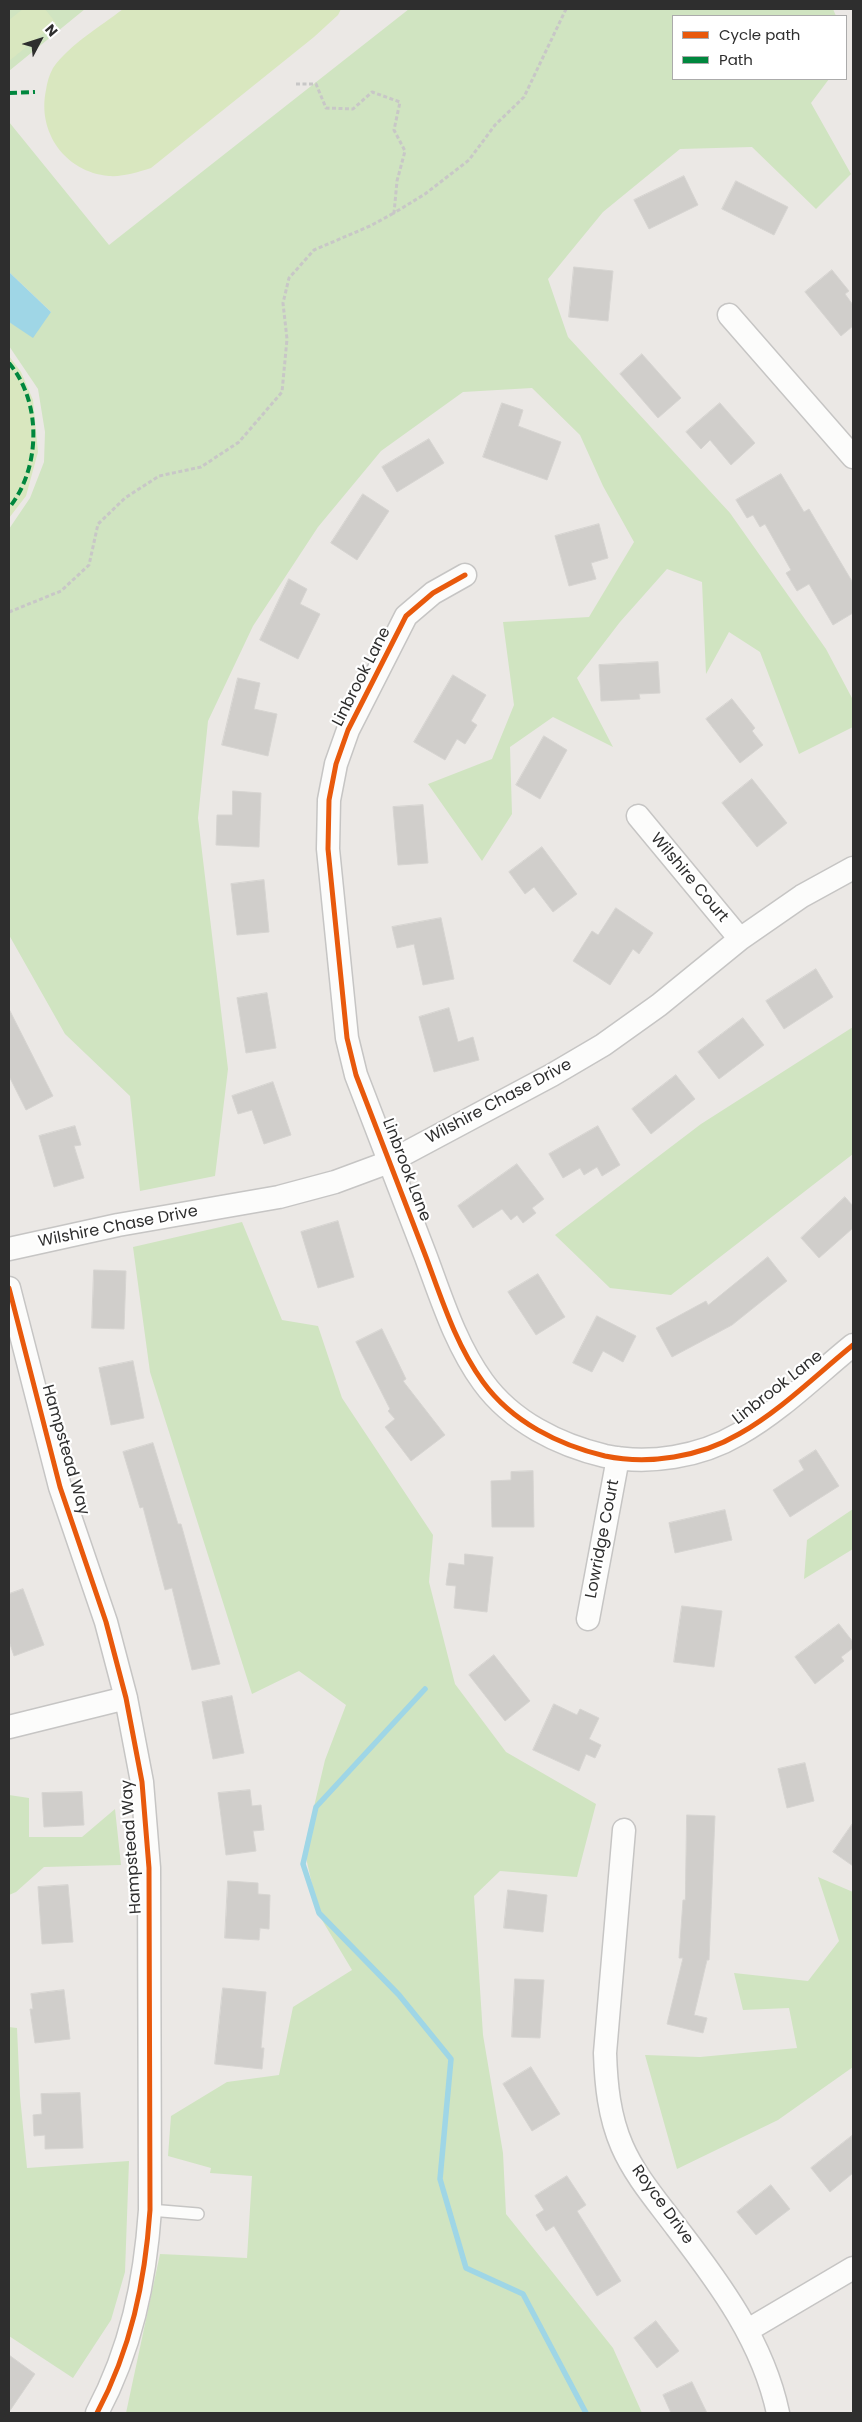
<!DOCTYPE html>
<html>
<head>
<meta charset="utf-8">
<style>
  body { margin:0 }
  #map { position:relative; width:862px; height:2422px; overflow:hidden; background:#ebe8e5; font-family:Poppins,sans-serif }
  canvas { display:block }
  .frame { position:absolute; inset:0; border:10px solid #2e2e2e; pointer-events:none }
  .legend { position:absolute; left:672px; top:15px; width:175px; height:65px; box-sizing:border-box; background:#fff; border:1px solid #ababab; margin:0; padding:6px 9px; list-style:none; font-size:15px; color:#2e2e2e }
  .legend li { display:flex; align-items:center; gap:10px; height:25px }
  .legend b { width:25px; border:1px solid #ababab }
  .north { position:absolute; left:15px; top:15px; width:50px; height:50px; -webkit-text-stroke:4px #fff; paint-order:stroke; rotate:50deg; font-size:14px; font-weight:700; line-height:20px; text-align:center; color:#2e2e2e }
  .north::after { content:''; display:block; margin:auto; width:18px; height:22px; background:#2e2e2e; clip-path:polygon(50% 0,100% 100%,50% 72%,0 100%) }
</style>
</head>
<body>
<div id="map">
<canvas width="862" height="2422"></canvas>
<div class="frame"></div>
<ul class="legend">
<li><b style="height:6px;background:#e8590c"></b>Cycle path</li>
<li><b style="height:6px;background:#00873e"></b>Path</li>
</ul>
<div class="north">N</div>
</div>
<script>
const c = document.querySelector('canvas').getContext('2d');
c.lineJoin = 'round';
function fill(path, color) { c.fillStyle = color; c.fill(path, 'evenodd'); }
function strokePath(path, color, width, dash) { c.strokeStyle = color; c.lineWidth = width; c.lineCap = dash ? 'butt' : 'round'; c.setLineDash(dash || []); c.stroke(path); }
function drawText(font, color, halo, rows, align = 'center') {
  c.font = font + ' Poppins,sans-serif'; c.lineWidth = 4.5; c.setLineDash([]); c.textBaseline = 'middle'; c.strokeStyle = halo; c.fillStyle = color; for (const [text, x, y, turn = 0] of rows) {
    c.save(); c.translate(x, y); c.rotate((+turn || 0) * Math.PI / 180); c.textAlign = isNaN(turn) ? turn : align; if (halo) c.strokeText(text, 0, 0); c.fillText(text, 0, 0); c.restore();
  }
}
const green = new Path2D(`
  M 9,9 L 85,9 L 9,71 Z
  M 409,9 L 833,9 L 836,16 L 673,16 L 673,79 L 829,79 L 811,103 L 851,174 L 816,209 L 752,147 L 680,149 L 603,212 L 548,279 L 568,337 L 730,513 L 826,649 L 853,700 L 853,727 L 799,754 L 760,652 L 729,632 L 706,674 L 702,582 L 667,569 L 620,622 L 577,678 L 613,747 L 553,717 L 510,747 L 512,814 L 482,861 L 428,784 L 492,759 L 514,705 L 503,622 L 589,617 L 634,542 L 603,486 L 580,435 L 532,388 L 463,392 L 381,451 L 318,527 L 253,626 L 208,721 L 198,818 L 228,1069 L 215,1176 L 140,1191 L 130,1096 L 65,1034 L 9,935 L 9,529 L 30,498 L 44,462 L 45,432 L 38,389 L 9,346 L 9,322 L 15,325 L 51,312 L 9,272 L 9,122 L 109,245 Z
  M 853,1027 L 853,1154 L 671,1295 L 610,1288 L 555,1235 L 701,1124 Z
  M 242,1222 L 282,1320 L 318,1326 L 342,1398 L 433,1535 L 429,1582 L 455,1684 L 506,1752 L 596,1804 L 577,1877 L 500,1871 L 474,1896 L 483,2035 L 503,2153 L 506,2214 L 613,2348 L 642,2413 L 126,2413 L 160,2254 L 247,2258 L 252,2176 L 210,2173 L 211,2168 L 168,2156 L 171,2116 L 227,2082 L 279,2075 L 293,2007 L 352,1970 L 319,1915 L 304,1849 L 325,1760 L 346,1705 L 299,1671 L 252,1694 L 150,1372 L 133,1247 Z
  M 853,1509 L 853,1549 L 804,1579 L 807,1540 Z
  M 9,1795 L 29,1798 L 29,1837 L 82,1837 L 115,1809 L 121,1865 L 44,1867 L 16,1892 L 9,1895 Z
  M 818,1877 L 853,1892 L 853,2067 L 778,2120 L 677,2169 L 645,2055 L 700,2057 L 797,2048 L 789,2008 L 743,2010 L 734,1973 L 808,1981 L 839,1941 Z
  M 9,2027 L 17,2028 L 20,2096 L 27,2168 L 129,2161 L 125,2272 L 111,2320 L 73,2378 L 9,2336 Z`);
const pitch = new Path2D(`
  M 23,9 L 45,9 L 56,23 L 9,61 L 9,20 Z
  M 123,9 L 341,9 L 338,15 L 314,37 L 151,168 C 138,172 123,177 109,176 C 65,172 37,132 46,90 C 47,83 49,75 53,68 C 70,44 100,27 123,9 Z
  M 9,356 L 21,372 L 33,400 L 38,452 L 26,496 L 9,518 Z`);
const water = new Path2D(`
  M 9,272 L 51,312 L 33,338 L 9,322 Z`);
const stream = new Path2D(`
  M 425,1689 L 316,1807 L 303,1864 L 319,1913 L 399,1995 L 451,2059 L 440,2179 L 466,2268 L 523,2294 L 586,2413`);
const building = new Path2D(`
  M 684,176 L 698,205 L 649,229 L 634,200 Z
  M 736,181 L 788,207 L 774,235 L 722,209 Z
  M 574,267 L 613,271 L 608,321 L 569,317 Z
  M 832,270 L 849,291 L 845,294 L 853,305 L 853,326 L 841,336 L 805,292 Z
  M 642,354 L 681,398 L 658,418 L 620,374 Z
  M 502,403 L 523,410 L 518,426 L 561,442 L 547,480 L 483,457 Z
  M 720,403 L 755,443 L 731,465 L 710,440 L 701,449 L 686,432 Z
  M 429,439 L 444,463 L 397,492 L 382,467 Z
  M 781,474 L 804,512 L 809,509 L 853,583 L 853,613 L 833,625 L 809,584 L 797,591 L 786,573 L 791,570 L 765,524 L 760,527 L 753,515 L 747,518 L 736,500 Z
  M 363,494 L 389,511 L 357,560 L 331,543 Z
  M 599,524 L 608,558 L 591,563 L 596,579 L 569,586 L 555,536 Z
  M 289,579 L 307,589 L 300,604 L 320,614 L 298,659 L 260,640 Z
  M 658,662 L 660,693 L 639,694 L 640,699 L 601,701 L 599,665 Z
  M 453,675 L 486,695 L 471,721 L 477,725 L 465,744 L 457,739 L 445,760 L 414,742 Z
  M 238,678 L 260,683 L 254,709 L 277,714 L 268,756 L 222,745 Z
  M 732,699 L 755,728 L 752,731 L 763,745 L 740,763 L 706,719 Z
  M 544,736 L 567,750 L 540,799 L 516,785 Z
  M 752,779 L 787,823 L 757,847 L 722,803 Z
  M 233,791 L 261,793 L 259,847 L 216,845 L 217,815 L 232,815 Z
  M 423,805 L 428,863 L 398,865 L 393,807 Z
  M 542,847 L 577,894 L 553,912 L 534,887 L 525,894 L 509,872 Z
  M 264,880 L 269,932 L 237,935 L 231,884 Z
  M 616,908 L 653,933 L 639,954 L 633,949 L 610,985 L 573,961 L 592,931 L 598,935 Z
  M 441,918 L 454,979 L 423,985 L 414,944 L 397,948 L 392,927 Z
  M 816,969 L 833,997 L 784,1029 L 766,1001 Z
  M 267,993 L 276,1048 L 246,1053 L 237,998 Z
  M 449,1008 L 458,1042 L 473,1037 L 479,1060 L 434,1072 L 419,1017 Z
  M 9,1009 L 53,1096 L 26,1110 L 9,1076 Z
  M 743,1018 L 764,1045 L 719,1079 L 698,1052 Z
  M 676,1075 L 695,1099 L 651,1134 L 632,1109 Z
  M 273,1082 L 291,1135 L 264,1144 L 252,1110 L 238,1114 L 232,1096 Z
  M 75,1126 L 81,1145 L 74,1146 L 84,1178 L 54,1187 L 39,1136 Z
  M 598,1126 L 620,1165 L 602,1176 L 597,1167 L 584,1175 L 580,1168 L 563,1178 L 549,1154 Z
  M 517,1164 L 544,1199 L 532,1208 L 536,1213 L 523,1223 L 517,1215 L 511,1220 L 502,1209 L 473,1228 L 458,1206 Z
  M 845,1197 L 853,1206 L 853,1228 L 819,1258 L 801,1238 Z
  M 338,1221 L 354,1277 L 318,1288 L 301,1232 Z
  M 768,1257 L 787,1281 L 732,1325 L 672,1357 L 656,1328 L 706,1301 L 708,1305 Z
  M 94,1270 L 126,1271 L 124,1329 L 92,1328 Z
  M 538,1274 L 565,1317 L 536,1335 L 508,1292 Z
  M 597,1316 L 636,1336 L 623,1362 L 603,1351 L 592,1372 L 573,1363 Z
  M 382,1329 L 406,1379 L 403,1381 L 445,1435 L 411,1461 L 385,1427 L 395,1419 L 388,1411 L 390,1409 L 356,1342 Z
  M 133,1361 L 144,1418 L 111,1425 L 99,1368 Z
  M 153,1443 L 178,1524 L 181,1524 L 220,1664 L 192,1670 L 172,1588 L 165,1590 L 143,1507 L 140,1508 L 123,1452 Z
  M 816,1450 L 839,1486 L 790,1517 L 773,1490 L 804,1470 L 799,1461 Z
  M 533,1471 L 534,1527 L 492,1527 L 491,1481 L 511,1480 L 511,1472 Z
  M 725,1510 L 732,1540 L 675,1553 L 669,1523 Z
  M 465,1554 L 493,1557 L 487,1612 L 454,1608 L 456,1586 L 446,1585 L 449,1563 L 464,1565 Z
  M 23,1589 L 44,1645 L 14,1656 L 9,1641 L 9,1594 Z
  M 682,1606 L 722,1611 L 714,1667 L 674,1662 Z
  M 839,1624 L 853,1642 L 853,1648 L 841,1657 L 844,1661 L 815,1684 L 795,1657 Z
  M 494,1655 L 530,1701 L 505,1721 L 469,1675 Z
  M 232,1696 L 244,1753 L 213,1759 L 202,1702 Z
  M 554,1704 L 577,1715 L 580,1709 L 599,1718 L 589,1739 L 601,1745 L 595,1758 L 586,1754 L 579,1771 L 533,1750 Z
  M 805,1763 L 814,1801 L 787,1808 L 778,1769 Z
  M 250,1790 L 252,1806 L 261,1805 L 264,1830 L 253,1831 L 256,1851 L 226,1855 L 218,1793 Z
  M 82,1792 L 84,1825 L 44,1827 L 42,1793 Z
  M 687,1815 L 715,1816 L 709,1960 L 707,1960 L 694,2015 L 707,2018 L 703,2033 L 667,2024 L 683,1958 L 679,1958 L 683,1900 L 685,1900 Z
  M 853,1823 L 853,1866 L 833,1852 Z
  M 228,1881 L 258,1883 L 258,1894 L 270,1895 L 269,1929 L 260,1928 L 259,1940 L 225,1938 Z
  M 68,1885 L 73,1942 L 42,1944 L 38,1887 Z
  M 508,1890 L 547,1895 L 543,1932 L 504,1928 Z
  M 515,1979 L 544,1980 L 540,2038 L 512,2037 Z
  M 223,1988 L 266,1992 L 261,2048 L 264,2048 L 262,2069 L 215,2064 Z
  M 64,1990 L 70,2039 L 35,2043 L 30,2009 L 33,2009 L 31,1994 Z
  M 531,2067 L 560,2114 L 532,2131 L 503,2084 Z
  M 80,2093 L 83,2148 L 45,2149 L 45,2135 L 34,2136 L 33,2115 L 42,2114 L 41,2094 Z
  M 853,2135 L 853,2173 L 830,2192 L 811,2168 Z
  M 567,2176 L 586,2205 L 577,2211 L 621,2281 L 597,2296 L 554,2226 L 546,2231 L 536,2215 L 544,2210 L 535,2196 Z
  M 771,2185 L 790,2209 L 756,2235 L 737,2212 Z
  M 656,2321 L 679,2351 L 657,2368 L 634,2338 Z
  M 9,2355 L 35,2374 L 9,2412 Z
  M 692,2382 L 707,2413 L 671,2413 L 663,2395 Z`);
const path = new Path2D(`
  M 296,84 L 316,84 L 326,108 L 353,109 L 372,92 L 400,102 L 394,130 L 405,151 L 397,181 L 394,213 L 425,194 L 469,160 L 495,125 L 524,97 L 566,9
  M 9,612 L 61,591 L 89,565 L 98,524 L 125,498 L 159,476 L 201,467 L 239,442 L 282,392 L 287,339 L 283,303 L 289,278 L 314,250 L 370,226 L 394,213`);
const lane = new Path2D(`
  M 150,2210 L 198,2214`);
const street = new Path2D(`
  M 729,315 L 853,457
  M 465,575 L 433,593 L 406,616 L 348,730 L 336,764 L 329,800 L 328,849 L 347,1038 L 356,1075 C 379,1136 403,1196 426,1257 C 442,1300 456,1345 483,1382 C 512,1422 559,1445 605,1456 C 649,1465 700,1457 739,1434 C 780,1411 816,1375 853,1345
  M 638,816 L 740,939
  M 9,1249 L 118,1225 L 279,1197 L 335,1182 L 389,1162 L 552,1075 L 603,1045 L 659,1005 L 740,939 L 802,896 L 853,868
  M 9,1288 L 60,1487 L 106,1622 L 126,1698 L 142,1782 L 149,1868 L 150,2210 C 145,2282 131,2349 97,2413
  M 588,1619 L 618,1458
  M 9,1727 L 126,1698
  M 624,1830 L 605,2053 C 606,2084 609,2116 622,2146 C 635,2176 657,2201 677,2228 C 720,2284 763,2342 778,2413
  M 748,2330 L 853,2268`);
const quiet = new Path2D(`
  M 9,93 L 35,92
  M 9,363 C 42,402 41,468 9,508`);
const cycleway = new Path2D(`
  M 465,575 L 433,593 L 406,616 L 348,730 L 336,764 L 329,800 L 328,849 L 347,1038 L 356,1075 C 379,1136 403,1196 426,1257 C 442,1300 456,1345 483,1382 C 512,1422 559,1445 605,1456 C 649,1465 700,1457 739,1434 C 780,1411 816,1375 853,1345
  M 9,1288 L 60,1487 L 106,1622 L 126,1698 L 142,1782 L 149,1868 L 150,2210 C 145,2282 131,2349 97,2413`);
const streetNames = [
  ["Linbrook Lane",362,677,-63],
  ["Wilshire Court",689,878,50],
  ["Wilshire Chase Drive",499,1102,-28],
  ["Linbrook Lane",406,1170,69],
  ["Wilshire Chase Drive",118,1227,-11],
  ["Linbrook Lane",778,1388,-38],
  ["Hampstead Way",65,1450,74],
  ["Lowridge Court",603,1539,-79],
  ["Hampstead Way",132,1847,-94],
  ["Royce Drive",662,2205,54]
];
fill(green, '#d0e4c1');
fill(pitch, '#d9e7bf');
fill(water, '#9fd6e6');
strokePath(stream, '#9fd6e6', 5.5);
fill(building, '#d0cecb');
strokePath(building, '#d6d4d1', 1);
strokePath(lane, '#c6c5c4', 14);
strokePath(street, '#c6c5c4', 25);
strokePath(path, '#c8c7c7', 3, [4, 2.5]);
strokePath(lane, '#fcfcfb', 11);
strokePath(street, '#fcfcfb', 22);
strokePath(quiet, '#00873e', 4, [8, 4]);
strokePath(cycleway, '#e8590c', 5);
drawText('16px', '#2e2e2e', '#fff', streetNames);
</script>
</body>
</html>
